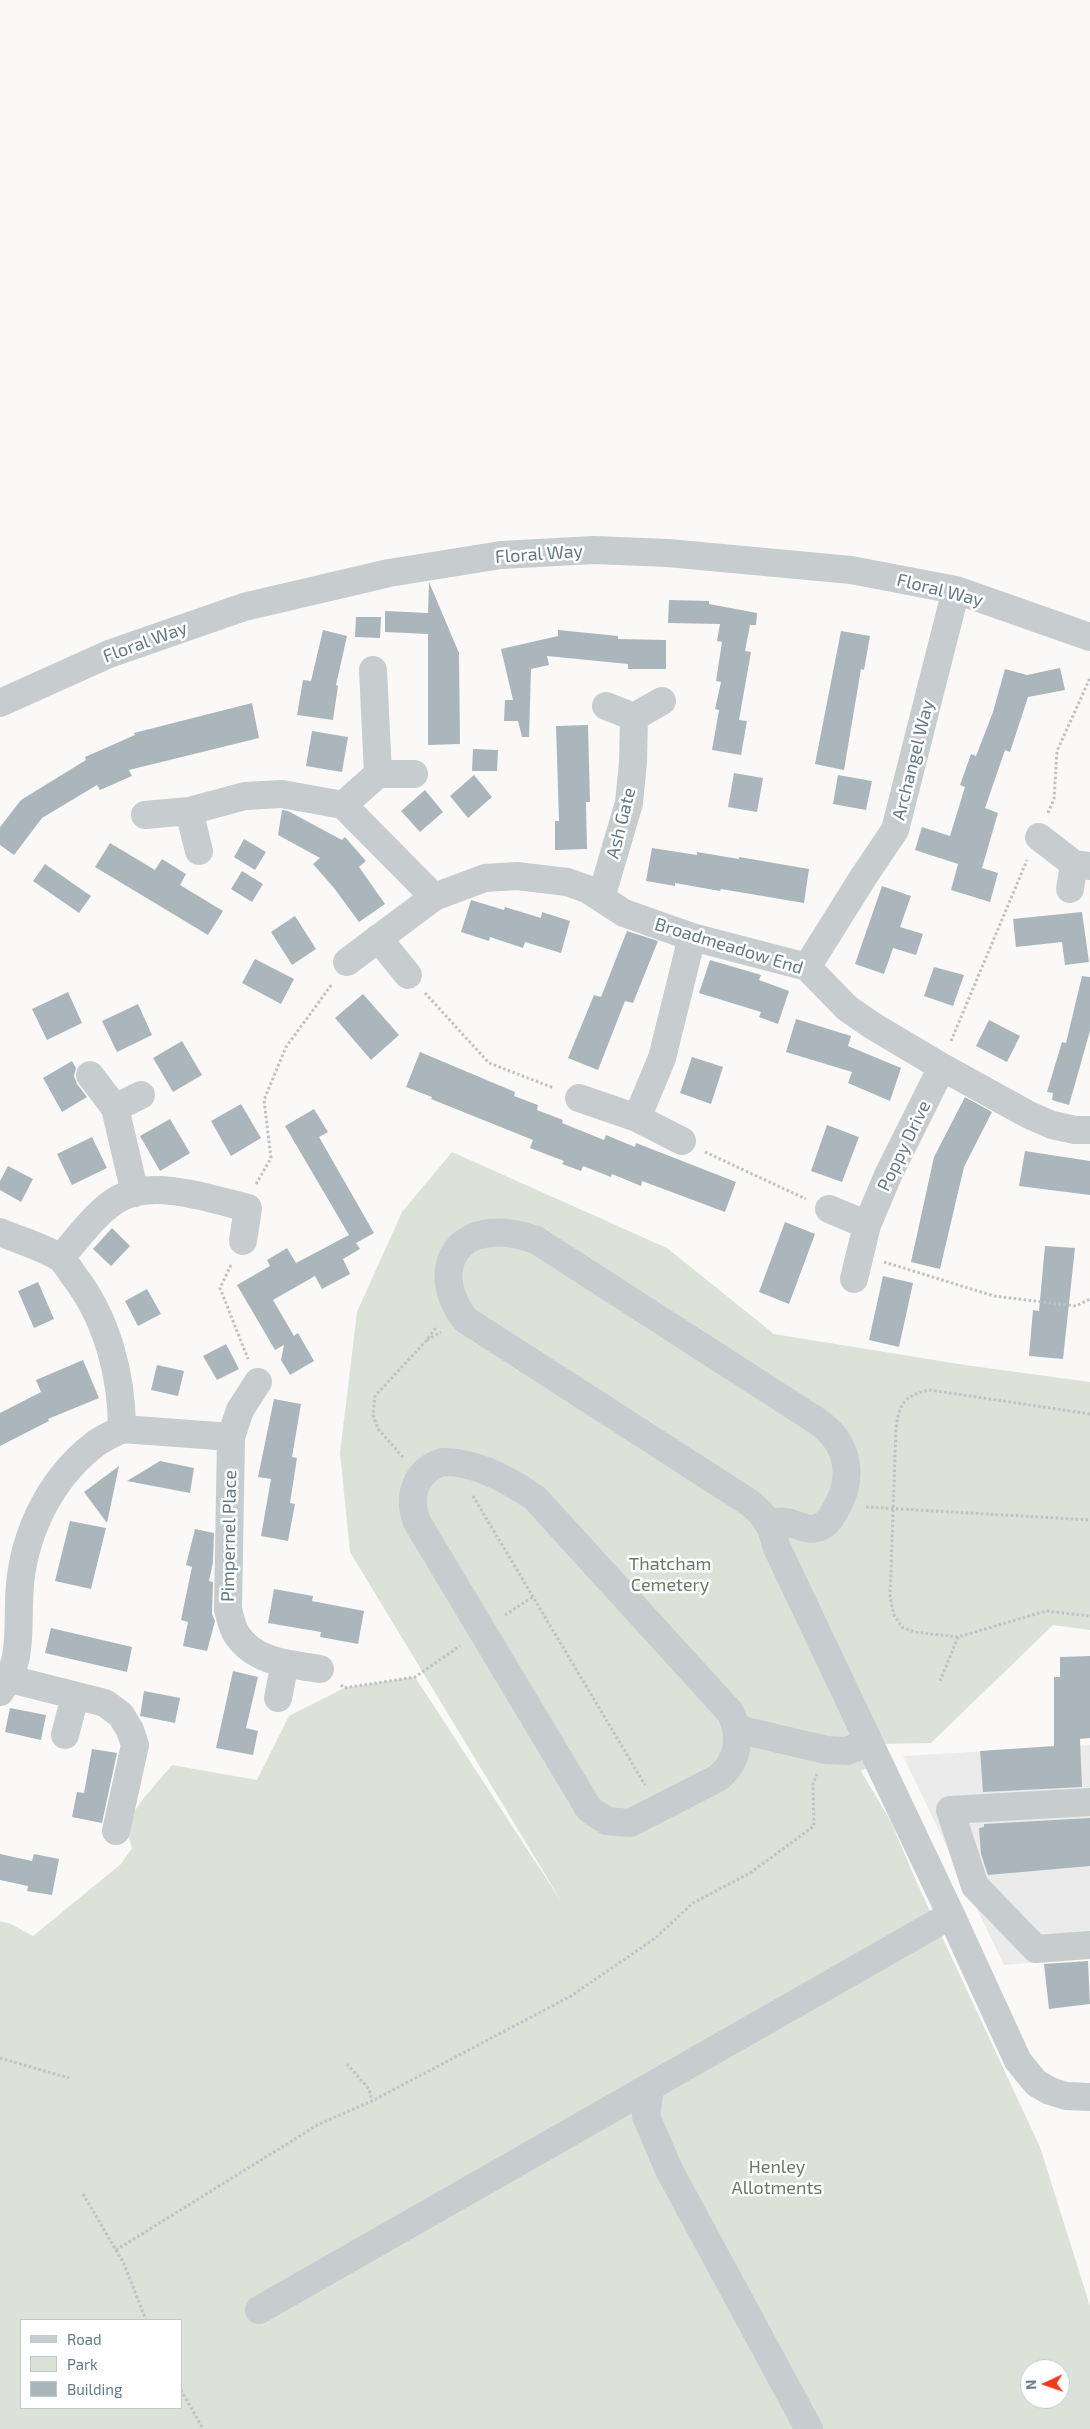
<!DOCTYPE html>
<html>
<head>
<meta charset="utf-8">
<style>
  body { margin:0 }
  #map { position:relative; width:1090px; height:2429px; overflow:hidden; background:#faf9f7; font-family:"Exo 2",sans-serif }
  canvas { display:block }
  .legend { position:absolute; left:20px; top:2319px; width:162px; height:90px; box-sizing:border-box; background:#fff; border:1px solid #c0c9ce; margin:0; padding:6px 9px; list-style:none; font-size:15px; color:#627985 }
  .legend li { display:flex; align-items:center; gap:10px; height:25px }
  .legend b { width:25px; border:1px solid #c0c9ce }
  .north { position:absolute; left:1020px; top:2359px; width:50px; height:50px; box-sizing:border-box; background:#fff; border:1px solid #c0c9ce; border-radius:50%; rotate:267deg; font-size:14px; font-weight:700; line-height:20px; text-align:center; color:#627985 }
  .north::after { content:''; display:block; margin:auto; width:18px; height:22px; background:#f2391e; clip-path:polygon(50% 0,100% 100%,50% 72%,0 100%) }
</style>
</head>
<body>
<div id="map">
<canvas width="1090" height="2429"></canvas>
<ul class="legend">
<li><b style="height:6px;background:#c7cccf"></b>Road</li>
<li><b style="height:14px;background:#dce2d8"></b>Park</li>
<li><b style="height:14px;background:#aab6bc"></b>Building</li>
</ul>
<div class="north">N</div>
</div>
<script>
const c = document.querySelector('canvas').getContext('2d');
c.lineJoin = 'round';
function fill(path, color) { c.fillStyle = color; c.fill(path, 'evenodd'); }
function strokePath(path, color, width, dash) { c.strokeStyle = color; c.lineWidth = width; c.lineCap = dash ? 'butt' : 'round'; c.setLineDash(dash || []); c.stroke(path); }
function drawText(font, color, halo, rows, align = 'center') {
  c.font = font + ' "Exo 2",sans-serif'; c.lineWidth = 5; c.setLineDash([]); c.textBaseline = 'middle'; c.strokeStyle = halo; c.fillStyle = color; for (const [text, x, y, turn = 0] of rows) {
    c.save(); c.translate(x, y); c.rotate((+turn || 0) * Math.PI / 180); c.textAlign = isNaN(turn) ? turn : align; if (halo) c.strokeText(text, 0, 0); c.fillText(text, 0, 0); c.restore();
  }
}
const built = new Path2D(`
  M 1090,1745 L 1090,1958 L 1004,1965 L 903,1756 Z`);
const green = new Path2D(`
  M 452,1152 L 667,1248 L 774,1334 L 965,1365 L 1090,1382 L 1090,1630 L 1053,1625 L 931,1743 L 882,1744 L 883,1759 L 861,1771 L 891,1822 L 917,1883 L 1040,2147 L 1090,2306 L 1090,2429 L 0,2429 L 0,1921 L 11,1924 L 33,1936 L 121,1864 L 132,1848 L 125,1825 L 143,1799 L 172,1765 L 257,1780 L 289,1716 L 344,1688 L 415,1677 L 563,1904 L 350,1552 L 340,1453 L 357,1312 L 402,1212 ZM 21,2320 L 181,2320 L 181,2408 L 21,2408 ZM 1030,2369 L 1060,2369 L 1060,2399 L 1030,2399 Z`);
const building = new Path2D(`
  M 429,582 L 459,653 L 460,744 L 428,745 L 428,634 L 385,632 L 385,611 L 428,613 Z
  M 669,600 L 709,601 L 709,604 L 757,613 L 756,625 L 750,625 L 745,651 L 751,652 L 739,720 L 747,721 L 741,755 L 712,750 L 719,710 L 715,709 L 721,682 L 716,681 L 722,642 L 717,641 L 720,624 L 668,623 Z
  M 356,617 L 381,617 L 380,638 L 355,637 Z
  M 323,630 L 347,636 L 336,685 L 338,686 L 333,720 L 297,715 L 303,680 L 311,681 Z
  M 558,630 L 618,636 L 618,639 L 666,640 L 666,669 L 628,669 L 628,664 L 547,656 L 549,665 L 531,669 L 529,737 L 522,737 L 518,721 L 504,721 L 505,700 L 513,700 L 501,649 L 558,636 Z
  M 841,631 L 870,636 L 864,670 L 861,669 L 844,770 L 815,764 Z
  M 1060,668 L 1065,690 L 1028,697 L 1010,752 L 1005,750 L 985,808 L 998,813 L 982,868 L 998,873 L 990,902 L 951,890 L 958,864 L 915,850 L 922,827 L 950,836 L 965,787 L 960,785 L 971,754 L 976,756 L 993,712 L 1005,669 L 1027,675 Z
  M 252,703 L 259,738 L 129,770 L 132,776 L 100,790 L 97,785 L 42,818 L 14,855 L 0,845 L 0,827 L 21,800 L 86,760 L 85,757 L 135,735 L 134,733 Z
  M 588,725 L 590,802 L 586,802 L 587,849 L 555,850 L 555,821 L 559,821 L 556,726 Z
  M 312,731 L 348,737 L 342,772 L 306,766 Z
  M 473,749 L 498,750 L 497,771 L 472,771 Z
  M 734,773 L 763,778 L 757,812 L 728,807 Z
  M 474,775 L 492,797 L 468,818 L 450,796 Z
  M 838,775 L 872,781 L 866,810 L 833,804 Z
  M 425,790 L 443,812 L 420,832 L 401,811 Z
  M 282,810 L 288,811 L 342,840 L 345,837 L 366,861 L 359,867 L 385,904 L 359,922 L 334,888 L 313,864 L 320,858 L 278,835 Z
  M 244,839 L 266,852 L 255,870 L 234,857 Z
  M 110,843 L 155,870 L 162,859 L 186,874 L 180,885 L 223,911 L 208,935 L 95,867 Z
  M 652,848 L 697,855 L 697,852 L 739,859 L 739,857 L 809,869 L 804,903 L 721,889 L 720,891 L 675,883 L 675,886 L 646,881 Z
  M 45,864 L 91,896 L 79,913 L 33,881 Z
  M 242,871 L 263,884 L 252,902 L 231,889 Z
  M 882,886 L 911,896 L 900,927 L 923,934 L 916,955 L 893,948 L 884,974 L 855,964 Z
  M 471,900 L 504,910 L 505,907 L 541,918 L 542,912 L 570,921 L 561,953 L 525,942 L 523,948 L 490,937 L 489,941 L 461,932 Z
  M 1082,912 L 1089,962 L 1065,965 L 1062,942 L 1016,947 L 1013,919 Z
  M 295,916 L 316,949 L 292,965 L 271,932 Z
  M 627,931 L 658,941 L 633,1003 L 625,1001 L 598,1070 L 568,1058 L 594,995 L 601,997 Z
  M 255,959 L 294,979 L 281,1004 L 242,983 Z
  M 710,960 L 761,975 L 759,980 L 789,991 L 778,1024 L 759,1017 L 761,1012 L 699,993 Z
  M 934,967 L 964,975 L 953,1006 L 924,996 Z
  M 1082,976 L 1090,977 L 1090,1031 L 1069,1105 L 1052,1100 L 1053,1093 L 1047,1092 L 1062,1042 L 1066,1043 Z
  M 68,992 L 82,1023 L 47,1040 L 32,1009 Z
  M 363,994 L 399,1035 L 371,1060 L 335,1018 Z
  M 138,1004 L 152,1035 L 117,1052 L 102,1021 Z
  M 796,1019 L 851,1036 L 848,1046 L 901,1068 L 890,1101 L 848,1083 L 852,1072 L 786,1052 Z
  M 989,1020 L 1020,1036 L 1007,1062 L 976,1046 Z
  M 182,1041 L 202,1075 L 173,1092 L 153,1058 Z
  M 420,1052 L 515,1092 L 514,1096 L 538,1105 L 537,1110 L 563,1120 L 562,1123 L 604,1140 L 606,1135 L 635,1147 L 636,1143 L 736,1182 L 725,1212 L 642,1181 L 641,1186 L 612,1174 L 611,1177 L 583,1166 L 581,1171 L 562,1164 L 564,1161 L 530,1148 L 533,1140 L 431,1099 L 432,1097 L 406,1087 Z
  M 692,1057 L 723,1067 L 711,1104 L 680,1093 Z
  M 72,1061 L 76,1068 L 74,1076 L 77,1084 L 87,1097 L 62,1112 L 43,1078 Z
  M 965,1097 L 992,1112 L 964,1167 L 940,1269 L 911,1262 L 934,1157 Z
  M 241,1104 L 261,1138 L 231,1156 L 211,1121 Z
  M 314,1109 L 328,1132 L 319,1137 L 374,1233 L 356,1243 L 360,1249 L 343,1259 L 350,1274 L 322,1289 L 315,1276 L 273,1300 L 294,1336 L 298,1333 L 314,1361 L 290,1375 L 281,1360 L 284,1345 L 275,1350 L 237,1285 L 270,1266 L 267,1260 L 287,1248 L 296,1263 L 349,1235 L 285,1126 Z
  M 170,1119 L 190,1153 L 160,1171 L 140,1136 Z
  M 827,1125 L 859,1137 L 842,1182 L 811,1171 Z
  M 92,1137 L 107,1168 L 72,1185 L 57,1154 Z
  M 1025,1151 L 1090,1161 L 1090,1195 L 1019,1186 Z
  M 8,1166 L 33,1179 L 21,1202 L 0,1190 L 0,1181 Z
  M 785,1222 L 815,1234 L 789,1304 L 759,1292 Z
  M 112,1228 L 130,1246 L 111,1266 L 93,1249 Z
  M 1045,1246 L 1075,1248 L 1063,1359 L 1029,1356 L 1033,1310 L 1039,1311 Z
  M 883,1276 L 913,1283 L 899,1347 L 869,1340 Z
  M 38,1282 L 54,1319 L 34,1328 L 18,1291 Z
  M 147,1289 L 161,1314 L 138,1326 L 125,1301 Z
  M 226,1344 L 239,1369 L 217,1380 L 203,1356 Z
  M 83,1360 L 99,1398 L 48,1419 L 49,1421 L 0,1446 L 0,1413 L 41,1392 L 36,1380 Z
  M 157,1365 L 184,1371 L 178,1396 L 151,1390 Z
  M 274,1399 L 301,1404 L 292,1457 L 297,1458 L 290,1503 L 295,1504 L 288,1541 L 261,1536 L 271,1479 L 258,1477 Z
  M 160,1461 L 194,1468 L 190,1493 L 127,1481 Z
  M 119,1466 L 107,1523 L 84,1492 Z
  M 70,1521 L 106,1528 L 91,1589 L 55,1581 Z
  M 195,1529 L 214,1533 L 213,1562 L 209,1581 L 213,1582 L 212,1614 L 215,1621 L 207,1651 L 183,1646 L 188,1622 L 181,1620 L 192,1567 L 186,1565 Z
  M 274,1589 L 313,1596 L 312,1601 L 364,1611 L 358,1644 L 320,1637 L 321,1632 L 268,1623 Z
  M 51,1628 L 132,1647 L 127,1672 L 45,1653 Z
  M 1090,1656 L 1090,1738 L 1080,1739 L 1082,1787 L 983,1792 L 980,1751 L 1054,1746 L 1054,1677 L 1060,1677 L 1060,1657 Z
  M 233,1671 L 258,1677 L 246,1728 L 258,1731 L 253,1755 L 216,1748 Z
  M 144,1691 L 180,1698 L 175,1723 L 140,1716 Z
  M 10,1708 L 46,1715 L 41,1740 L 5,1732 Z
  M 92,1749 L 117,1753 L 102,1823 L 72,1817 L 77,1792 L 84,1793 Z
  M 1090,1818 L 1090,1866 L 988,1875 L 981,1854 L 979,1828 L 984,1827 L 984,1824 Z
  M 0,1854 L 32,1861 L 34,1854 L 59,1859 L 52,1895 L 27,1891 L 28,1886 L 0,1880 Z
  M 1088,1961 L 1090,2004 L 1049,2009 L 1044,1964 Z`);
const path = new Path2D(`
  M 1048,813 L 1054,799 L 1057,751 L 1090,678
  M 425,993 L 489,1063 L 554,1088
  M 951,1041 L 1027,860
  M 705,1152 L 806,1199
  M 256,1184 L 271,1158 L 264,1100 L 286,1047 L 332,984
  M 884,1262 L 994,1296 L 1076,1306 L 1090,1299
  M 231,1265 L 220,1288 L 248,1359
  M 427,1340 L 441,1332
  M 1090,1414 L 930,1390 C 905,1395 899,1403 896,1428 L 890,1597 L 894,1615 L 902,1627 L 914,1632 L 958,1637 L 1046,1611 L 1090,1616
  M 403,1457 L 378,1429 L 373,1415 L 375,1396 L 426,1341 L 437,1326
  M 473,1496 L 645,1785
  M 866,1507 L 1090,1520
  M 505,1615 L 534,1596
  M 940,1681 L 958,1637
  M 341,1685 L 344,1688 L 415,1677 L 460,1646
  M 0,2058 L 69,2078
  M 347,2064 L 369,2089 L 372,2101
  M 83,2194 L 124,2264 L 146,2320
  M 116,2250 L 319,2124 L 372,2101 L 571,1996 L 654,1939 L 693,1903 L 750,1873 L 814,1826 L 813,1784 L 817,1774
  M 181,2390 L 203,2429`);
const minor = new Path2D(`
  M 373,670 L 378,774 L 414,774
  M 0,703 L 109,654 L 244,607 L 389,573 L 501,555 L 594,550 L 668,553 L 851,570 L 956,590 L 1090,637
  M 606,706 L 634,717 L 662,701
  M 343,805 L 378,774
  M 189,811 L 199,851
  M 145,815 L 189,811 L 245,796 L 282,794 L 343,805 L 434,897
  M 1039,837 L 1074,864 L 1090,866
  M 1070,889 L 1074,864
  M 601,898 L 629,803 L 633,762 L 634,717
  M 378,938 L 408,975
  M 347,962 L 434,897 L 485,878 L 517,876 L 567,882 L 587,889 L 624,913 L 692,937 L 807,967 L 847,1008 L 873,1026 L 942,1067 L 1029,1115 L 1052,1125 L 1075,1130 L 1090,1130
  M 807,967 L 864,876 L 895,830 L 956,590
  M 90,1075 L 115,1108 L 135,1193
  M 579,1098 L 637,1118 L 682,1141
  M 115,1108 L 141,1095
  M 637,1118 L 662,1058 L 692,937
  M 829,1209 L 867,1225
  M 0,1232 C 18,1240 44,1247 60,1258 C 65,1262 70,1270 74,1276 C 107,1318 122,1376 122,1429 C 113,1434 103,1438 95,1444 C 46,1482 19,1543 19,1605 C 18,1638 21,1664 0,1692
  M 60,1258 C 78,1239 96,1211 120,1198 C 155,1179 211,1199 248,1208 L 243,1241
  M 854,1279 L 867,1225 L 889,1173 L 942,1067
  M 258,1382 L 240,1410 L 231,1437 L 228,1609 C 230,1617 232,1628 237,1635 C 256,1663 290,1664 320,1669
  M 122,1429 L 231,1437
  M 442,1462 C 474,1461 509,1480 535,1498 L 730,1712 C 742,1735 739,1761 718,1778 L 630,1823 L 607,1821 L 589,1809 L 417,1522 C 407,1497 415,1471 442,1462 Z
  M 771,1528 L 761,1513 L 750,1503 L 466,1320 C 444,1295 438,1251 476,1236 C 496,1229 517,1233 536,1240 L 817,1421 C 848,1442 855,1476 836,1509 C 832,1516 829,1522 822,1526 C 805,1535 793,1519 777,1522 L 771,1528 L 777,1548 L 951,1915 L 1018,2061 L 1036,2083 L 1050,2091 L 1066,2096 L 1090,2097
  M 10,1679 L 105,1703 L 121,1715 L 130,1730 L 135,1745 L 116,1831
  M 278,1698 L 285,1663
  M 737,1729 L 826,1750 L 847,1751 L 869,1742
  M 65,1735 L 75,1696
  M 1090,1802 L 950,1810 L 975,1886 L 1036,1949 L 1090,1945
  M 650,2087 L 646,2116 L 669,2170 L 809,2429
  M 259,2310 L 951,1915`);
const streetNames = [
  ["Floral Way",539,554,-4],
  ["Floral Way",940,590,14],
  ["Floral Way",145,642,-20],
  ["Archangel Way",913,760,-76],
  ["Ash Gate",621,823,-76],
  ["Broadmeadow End",729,946,17],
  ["Poppy Drive",904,1146,-64],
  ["Pimpernel Place",229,1536,-89]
];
const parkNames = [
  ["Thatcham",670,1564],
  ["Cemetery",670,1585],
  ["Henley",777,2167],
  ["Allotments",777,2188]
];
fill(built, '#eaebea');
fill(green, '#dce2d8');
fill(building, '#aab6bc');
strokePath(path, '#bec2c4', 3, [2.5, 2.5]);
strokePath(minor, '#c7cccf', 28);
drawText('18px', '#627985', '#fff', streetNames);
drawText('18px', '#697b61', '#fff', parkNames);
</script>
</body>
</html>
